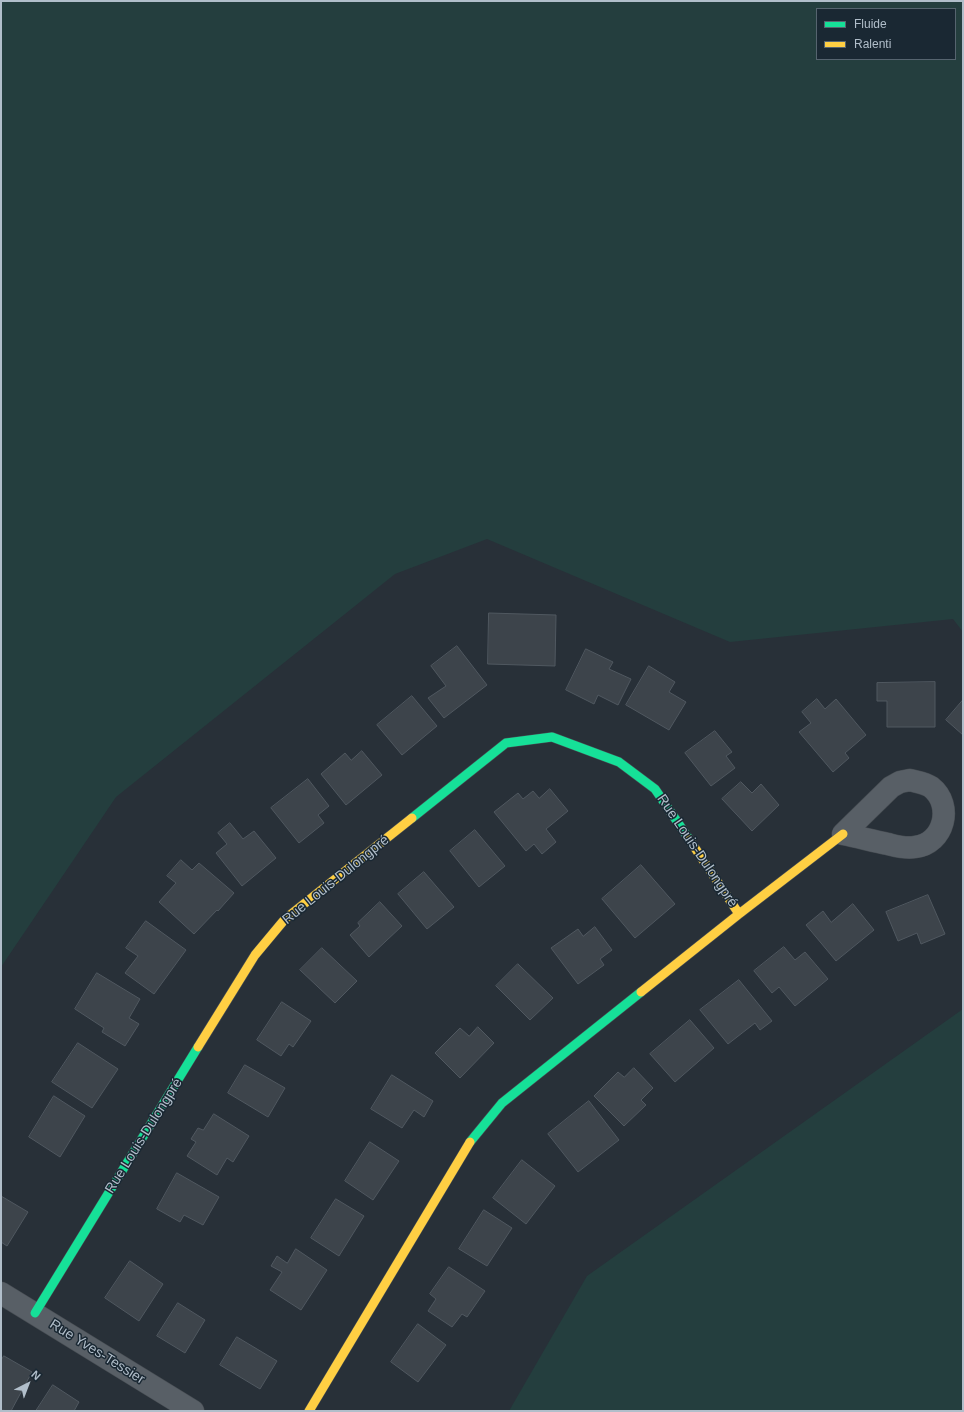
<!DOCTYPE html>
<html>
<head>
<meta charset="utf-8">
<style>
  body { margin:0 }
  #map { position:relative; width:964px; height:1412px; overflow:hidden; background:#283038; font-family:Helvetica,sans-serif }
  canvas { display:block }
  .frame { position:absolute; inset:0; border:2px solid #b1beca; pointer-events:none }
  .legend { position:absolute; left:816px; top:8px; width:140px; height:52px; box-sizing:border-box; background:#1a2833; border:1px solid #56646f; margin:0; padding:5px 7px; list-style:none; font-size:12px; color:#b1beca }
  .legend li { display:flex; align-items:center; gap:8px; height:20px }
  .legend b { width:20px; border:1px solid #56646f }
  .north { position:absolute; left:8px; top:1364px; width:40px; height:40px; -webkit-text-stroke:3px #1a2833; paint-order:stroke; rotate:42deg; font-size:11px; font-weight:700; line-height:16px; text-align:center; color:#b1beca }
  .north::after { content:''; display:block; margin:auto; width:14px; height:18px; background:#b1beca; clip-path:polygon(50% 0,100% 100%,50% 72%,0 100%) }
</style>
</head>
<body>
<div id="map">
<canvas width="964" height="1412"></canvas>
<div class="frame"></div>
<ul class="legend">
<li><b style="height:5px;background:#16e098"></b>Fluide</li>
<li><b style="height:5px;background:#ffcf43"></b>Ralenti</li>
</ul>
<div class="north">N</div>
</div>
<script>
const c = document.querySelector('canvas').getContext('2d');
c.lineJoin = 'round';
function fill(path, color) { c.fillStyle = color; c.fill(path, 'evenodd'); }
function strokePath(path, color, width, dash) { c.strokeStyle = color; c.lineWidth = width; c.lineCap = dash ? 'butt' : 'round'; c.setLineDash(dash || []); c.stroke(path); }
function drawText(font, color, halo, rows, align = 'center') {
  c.font = font + ' Helvetica,sans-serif'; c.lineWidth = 3; c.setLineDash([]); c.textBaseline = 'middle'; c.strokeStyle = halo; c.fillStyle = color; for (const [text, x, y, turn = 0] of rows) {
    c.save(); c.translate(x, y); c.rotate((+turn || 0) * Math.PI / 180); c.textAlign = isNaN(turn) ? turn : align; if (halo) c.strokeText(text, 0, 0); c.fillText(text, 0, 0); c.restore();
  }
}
const green = new Path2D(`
  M 1,1 L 963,1 L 963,632 L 953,619 L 730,642 L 487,539 L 395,574 L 116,797 L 1,967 ZM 817,9 L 955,9 L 955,59 L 817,59 Z
  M 963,1009 L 963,1411 L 509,1411 L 587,1276 Z`);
const building = new Path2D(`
  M 489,613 L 556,615 L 555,666 L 488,664 Z
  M 457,646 L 487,685 L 444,718 L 428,698 L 446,686 L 431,666 Z
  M 586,649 L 613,662 L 609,669 L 631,679 L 618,705 L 598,695 L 594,704 L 566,690 Z
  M 649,666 L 675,682 L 669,692 L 686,702 L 669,730 L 626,705 Z
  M 935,682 L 935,727 L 887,727 L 887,701 L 877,701 L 877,683 Z
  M 412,696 L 437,726 L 402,755 L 377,725 Z
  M 817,699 L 825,709 L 836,699 L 866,735 L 845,753 L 849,758 L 833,772 L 799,732 L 811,723 L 802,712 Z
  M 963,700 L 963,735 L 946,720 Z
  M 715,731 L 732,752 L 726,756 L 735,768 L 711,786 L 685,753 Z
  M 362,751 L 382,775 L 346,805 L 321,774 L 345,753 L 351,760 Z
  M 308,779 L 329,806 L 318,815 L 324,823 L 299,843 L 271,808 Z
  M 741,782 L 752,793 L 761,784 L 779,805 L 752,831 L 722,799 Z
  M 550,789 L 568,811 L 546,829 L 556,842 L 542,854 L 534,844 L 526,851 L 494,812 L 518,793 L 523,799 L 533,791 L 539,798 Z
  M 230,823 L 243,839 L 254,831 L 276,858 L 242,886 L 216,853 L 227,844 L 218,833 Z
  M 475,830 L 505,866 L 479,887 L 450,851 Z
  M 181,860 L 192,870 L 199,863 L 234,893 L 218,911 L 217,910 L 194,934 L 159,902 L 176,883 L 167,876 Z
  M 641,865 L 675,904 L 635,938 L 602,899 Z
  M 424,872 L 454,907 L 427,929 L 398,894 Z
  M 928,895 L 945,934 L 921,944 L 917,933 L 898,941 L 886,912 Z
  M 380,902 L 402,926 L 369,957 L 350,935 L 360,926 L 358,923 Z
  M 853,904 L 874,930 L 836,961 L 806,925 L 823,911 L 831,922 Z
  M 146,921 L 186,950 L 154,994 L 125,973 L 138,956 L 126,948 Z
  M 595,927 L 612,950 L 600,959 L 604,965 L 578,984 L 551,948 L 578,929 L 583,936 Z
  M 784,947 L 795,960 L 805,952 L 828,979 L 795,1006 L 779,987 L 772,993 L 754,971 Z
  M 322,948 L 357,981 L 335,1003 L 300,970 Z
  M 518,964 L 553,998 L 530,1020 L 496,986 Z
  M 97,973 L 140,999 L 129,1018 L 139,1024 L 125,1046 L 102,1032 L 104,1028 L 75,1009 Z
  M 739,980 L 772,1021 L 760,1030 L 755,1023 L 728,1044 L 700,1010 Z
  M 282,1002 L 311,1021 L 293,1047 L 289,1044 L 281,1056 L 257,1040 Z
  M 690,1020 L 714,1048 L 675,1082 L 650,1054 Z
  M 478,1027 L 494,1043 L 460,1078 L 435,1053 L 460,1028 L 469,1036 Z
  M 78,1043 L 118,1069 L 92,1108 L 52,1082 Z
  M 245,1065 L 285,1088 L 268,1117 L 228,1093 Z
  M 634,1068 L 653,1088 L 641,1100 L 646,1105 L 624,1126 L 594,1096 L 618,1072 L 624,1077 Z
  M 392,1075 L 433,1101 L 424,1117 L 414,1110 L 402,1128 L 371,1109 Z
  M 54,1096 L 85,1116 L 60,1157 L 29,1137 Z
  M 589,1101 L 619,1140 L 578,1172 L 548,1134 Z
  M 214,1114 L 249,1136 L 233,1162 L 227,1158 L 217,1175 L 187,1156 L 196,1142 L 191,1139 L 198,1128 L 203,1130 Z
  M 370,1142 L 399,1161 L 373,1200 L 345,1181 Z
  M 522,1160 L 555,1186 L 526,1224 L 493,1198 Z
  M 177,1173 L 219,1197 L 203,1225 L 184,1215 L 180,1222 L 157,1209 Z
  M 1,1196 L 28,1212 L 7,1246 L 1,1242 Z
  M 336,1199 L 364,1216 L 339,1256 L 311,1238 Z
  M 484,1210 L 512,1228 L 487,1266 L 459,1249 Z
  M 296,1249 L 327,1270 L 301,1310 L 270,1290 L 282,1272 L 271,1266 L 277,1256 L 287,1263 Z
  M 130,1261 L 163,1284 L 139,1321 L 105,1298 Z
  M 449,1267 L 485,1291 L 467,1317 L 462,1314 L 452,1327 L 428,1311 L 436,1299 L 430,1294 Z
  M 178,1303 L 205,1320 L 185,1353 L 157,1336 Z
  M 418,1324 L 446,1345 L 418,1382 L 391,1362 Z
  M 237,1337 L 277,1361 L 260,1389 L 220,1365 Z
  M 4,1356 L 32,1372 L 11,1411 L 1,1410 L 1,1361 Z
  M 53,1385 L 79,1402 L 74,1411 L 36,1411 Z`);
const street = new Path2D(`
  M 910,780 C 917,782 925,783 931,787 C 954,805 944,844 915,847 C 906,849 896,846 888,844 C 873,841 858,837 843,834 L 891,787 L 900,782 Z
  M 1,1293 L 193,1411`);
const fast = new Path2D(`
  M 412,818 L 506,743 L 552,737 L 619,762 L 655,789 L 689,839
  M 470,1142 L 502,1103 L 641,992
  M 35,1313 L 198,1047`);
const slow = new Path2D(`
  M 689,839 L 739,914
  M 641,992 L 739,914 L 843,834
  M 198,1047 L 255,955 L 285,919 L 412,818
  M 309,1411 L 470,1142`);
const streetNames = [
  ["Rue Louis-Dulongpré",697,851,56],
  ["Rue Louis-Dulongpré",336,880,-39],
  ["Rue Louis-Dulongpré",144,1136,-58],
  ["Rue Yves-Tessier",97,1352,32]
];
fill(green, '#243e3e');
fill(building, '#3d444b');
strokePath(building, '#505860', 1);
strokePath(street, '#464c52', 23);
strokePath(fast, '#464c52', 10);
strokePath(slow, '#464c52', 10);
strokePath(street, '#585f66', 22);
strokePath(fast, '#16e098', 9);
strokePath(slow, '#ffcf43', 9);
drawText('14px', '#b1beca', '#1a2833', streetNames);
</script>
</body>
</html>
